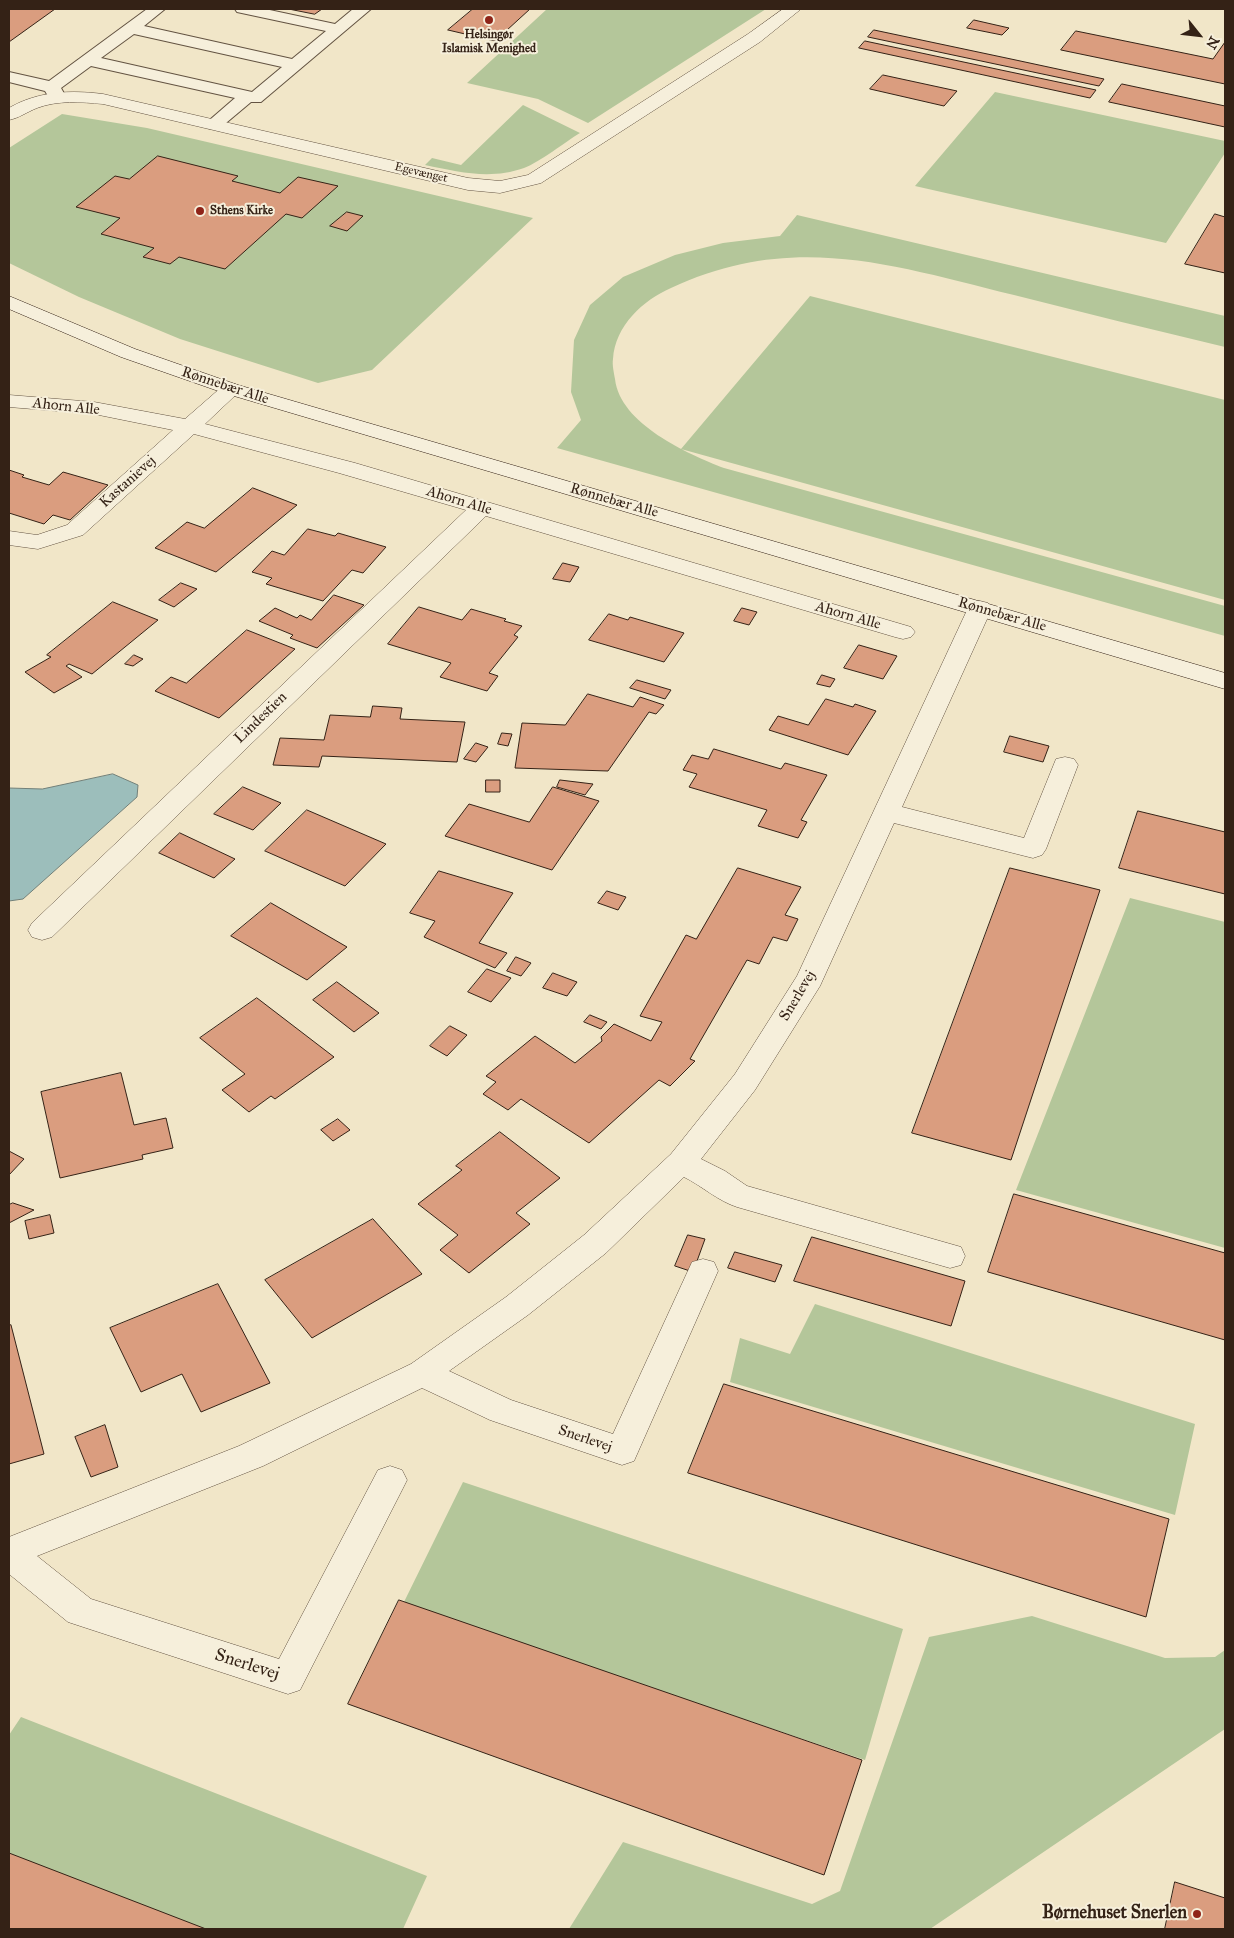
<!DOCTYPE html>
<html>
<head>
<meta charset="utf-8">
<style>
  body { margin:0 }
  #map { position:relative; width:1234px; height:1938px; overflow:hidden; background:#f1e6c8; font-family:"IM FELL Great Primer",serif }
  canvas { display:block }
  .frame { position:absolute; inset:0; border:10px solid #342216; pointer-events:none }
  .north { position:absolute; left:1174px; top:10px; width:50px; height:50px; -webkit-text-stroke:4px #f6efdb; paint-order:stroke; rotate:119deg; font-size:14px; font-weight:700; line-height:20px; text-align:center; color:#342216 }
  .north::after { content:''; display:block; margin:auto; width:18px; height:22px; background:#342216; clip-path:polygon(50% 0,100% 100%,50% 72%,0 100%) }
</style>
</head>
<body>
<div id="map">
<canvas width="1234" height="1938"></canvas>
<div class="frame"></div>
<div class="north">N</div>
</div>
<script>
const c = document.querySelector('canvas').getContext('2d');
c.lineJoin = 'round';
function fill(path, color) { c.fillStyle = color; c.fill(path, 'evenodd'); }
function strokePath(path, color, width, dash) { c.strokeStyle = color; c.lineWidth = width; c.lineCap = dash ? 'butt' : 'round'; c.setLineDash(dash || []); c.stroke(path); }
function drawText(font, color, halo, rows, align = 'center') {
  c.font = font + ' "IM FELL Great Primer",serif'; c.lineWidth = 4; c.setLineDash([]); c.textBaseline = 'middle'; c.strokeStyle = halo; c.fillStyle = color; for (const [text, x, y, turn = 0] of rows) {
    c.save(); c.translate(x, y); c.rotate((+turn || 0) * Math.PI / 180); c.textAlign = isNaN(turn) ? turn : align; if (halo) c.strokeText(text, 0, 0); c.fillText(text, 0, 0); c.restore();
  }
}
const green = new Path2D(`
  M 547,9 L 766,9 L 588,123 L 538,99 L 467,83 Z
  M 995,92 L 1225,141 L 1225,153 L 1166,243 L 915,186 Z
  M 523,105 L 580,133 C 565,142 540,162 524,168 C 490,180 459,172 425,165 L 432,158 L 461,165 Z
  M 62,114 L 147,128 L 533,218 L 372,370 L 318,383 L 180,339 L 79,297 L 9,263 L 9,148 Z
  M 797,215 L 1225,316 L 1225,347 C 1155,330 1084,313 1014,295 C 892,265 793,231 671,288 C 643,300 615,326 613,359 C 612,365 614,373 615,379 C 620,424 688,454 724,468 L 1225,606 L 1225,636 L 557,448 L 581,420 L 571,392 L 574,340 L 590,305 L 623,277 L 675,255 L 723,243 L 780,236 Z
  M 810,296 L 1225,400 L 1225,600 L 681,449 Z
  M 1130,898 L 1225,922 L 1225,1248 L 1016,1190 Z
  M 815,1304 L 1195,1424 L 1175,1515 L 730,1382 L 740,1338 L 790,1354 Z
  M 463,1482 L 903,1629 L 865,1760 L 403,1604 Z
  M 1032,1616 L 1165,1658 L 1215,1657 L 1225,1650 L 1225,1729 L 930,1929 L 569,1929 L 623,1842 L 812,1904 L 840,1891 L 929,1637 Z
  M 21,1717 L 427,1876 L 403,1929 L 173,1929 L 9,1867 L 9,1735 Z`);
const water = new Path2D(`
  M 113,774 L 138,785 L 137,797 L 23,899 L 9,901 L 9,788 L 42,789 Z`);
const building = new Path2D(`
  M 9,9 L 55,9 L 9,42 Z
  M 289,9 L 322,9 L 315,14 Z
  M 473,9 L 530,9 L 495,41 L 448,30 Z
  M 974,20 L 1009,28 L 1002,35 L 967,28 Z
  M 874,30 L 1011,59 L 1104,79 L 1099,86 L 868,37 Z
  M 1076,31 L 1213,59 L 1225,42 L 1225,84 L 1061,50 Z
  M 865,41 L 1001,70 L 1096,90 L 1090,98 L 859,48 Z
  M 883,75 L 957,91 L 944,106 L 870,89 Z
  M 1122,84 L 1225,106 L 1225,127 L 1109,102 Z
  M 158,156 L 238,176 L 232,181 L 280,193 L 298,177 L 338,186 L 302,218 L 286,214 L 225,269 L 179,257 L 170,264 L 143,257 L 154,248 L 101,234 L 120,218 L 76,207 L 115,176 L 129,179 Z
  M 347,212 L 363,216 L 347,231 L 330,226 Z
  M 1215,214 L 1225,217 L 1225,273 L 1185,264 Z
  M 9,470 L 24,475 L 22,477 L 49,485 L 63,472 L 108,485 L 70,520 L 53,515 L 44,524 L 9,513 Z
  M 253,488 L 297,505 L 216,572 L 155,548 L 187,522 L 204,528 Z
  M 308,529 L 335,536 L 338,533 L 386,547 L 363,573 L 352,570 L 323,601 L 266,584 L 272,578 L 252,572 L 272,551 L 284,555 Z
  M 563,563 L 579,567 L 570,582 L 553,579 Z
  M 181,583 L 197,589 L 174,607 L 159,600 Z
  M 334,595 L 364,605 L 317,648 L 290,638 L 293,635 L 259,621 L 275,608 L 297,618 L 300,615 L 311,620 Z
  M 113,602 L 158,620 L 92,674 L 69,664 L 66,666 L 82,677 L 54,693 L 25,672 L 51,657 L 47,655 Z
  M 419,607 L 462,620 L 471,609 L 506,619 L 504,621 L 522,626 L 514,635 L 518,637 L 489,673 L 498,676 L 487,691 L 440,677 L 451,663 L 388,644 Z
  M 742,608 L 757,612 L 749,625 L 734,621 Z
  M 609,614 L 628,620 L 630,617 L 684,633 L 664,662 L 589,640 Z
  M 247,630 L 295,649 L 219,718 L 155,691 L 171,677 L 186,683 Z
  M 859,645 L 897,656 L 883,679 L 844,668 Z
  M 134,655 L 143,659 L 133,666 L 125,664 Z
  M 822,675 L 835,679 L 830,687 L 817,684 Z
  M 637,680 L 671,690 L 665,699 L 630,688 Z
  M 588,694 L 633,707 L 640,697 L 664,705 L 656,714 L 649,712 L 608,771 L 515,768 L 522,723 L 565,725 Z
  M 826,699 L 853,707 L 855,704 L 876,711 L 848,755 L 769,730 L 778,716 L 808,725 Z
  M 373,706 L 402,708 L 400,719 L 465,722 L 457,762 L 322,756 L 319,767 L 273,765 L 280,738 L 324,740 L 330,715 L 370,717 Z
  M 502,733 L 512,734 L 508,746 L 498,744 Z
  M 1010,736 L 1049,746 L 1043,762 L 1004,752 Z
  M 476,743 L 488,747 L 476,762 L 464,759 Z
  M 714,749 L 781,769 L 785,763 L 827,775 L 801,820 L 807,822 L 798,838 L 758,826 L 767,810 L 689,787 L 697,774 L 683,770 L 692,755 L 708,759 Z
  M 486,780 L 500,780 L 500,792 L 486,792 Z
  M 560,780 L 593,784 L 585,795 L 557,787 Z
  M 243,787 L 281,803 L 253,830 L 214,814 Z
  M 553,787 L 599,801 L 552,870 L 445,836 L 469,804 L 529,822 Z
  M 307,810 L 386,844 L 345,886 L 265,851 Z
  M 1138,811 L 1225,832 L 1225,894 L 1119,868 Z
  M 180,833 L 235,859 L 214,878 L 159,853 Z
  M 738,868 L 801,887 L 785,915 L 798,919 L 787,941 L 773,937 L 759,964 L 747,960 L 690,1059 L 695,1061 L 670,1086 L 659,1080 L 589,1143 L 521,1099 L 508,1110 L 483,1094 L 496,1082 L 486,1076 L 535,1036 L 575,1063 L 602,1041 L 601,1037 L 614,1024 L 651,1041 L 662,1022 L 640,1016 L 686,935 L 696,939 Z
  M 1010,868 L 1100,890 L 1011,1160 L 912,1133 Z
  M 439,871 L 513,893 L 479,943 L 507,953 L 495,968 L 424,937 L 435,921 L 410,913 Z
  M 607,891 L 626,897 L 618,910 L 598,903 Z
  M 271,903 L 347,947 L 307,980 L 231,936 Z
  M 516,957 L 531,963 L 521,976 L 507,971 Z
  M 487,969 L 511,978 L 491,1002 L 468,992 Z
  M 553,973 L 577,982 L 567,996 L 543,988 Z
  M 337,982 L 379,1013 L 354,1032 L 313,1000 Z
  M 257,998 L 334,1057 L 275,1099 L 271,1096 L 249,1112 L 222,1090 L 245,1074 L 200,1038 Z
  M 590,1015 L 607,1022 L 601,1029 L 584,1022 Z
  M 450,1026 L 467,1035 L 447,1056 L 430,1046 Z
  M 121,1073 L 134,1125 L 166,1118 L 173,1148 L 142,1155 L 143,1159 L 60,1178 L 41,1092 Z
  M 338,1119 L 350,1130 L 333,1141 L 321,1130 Z
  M 500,1132 L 560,1178 L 516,1213 L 530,1224 L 469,1273 L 440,1250 L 458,1235 L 418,1204 L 462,1170 L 456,1166 Z
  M 9,1151 L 24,1159 L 9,1175 Z
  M 1014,1194 L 1225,1253 L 1225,1340 L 988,1272 Z
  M 13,1203 L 34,1210 L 9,1223 L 9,1205 Z
  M 50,1215 L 54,1233 L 29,1239 L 25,1221 Z
  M 373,1219 L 422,1274 L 312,1338 L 265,1280 Z
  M 688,1235 L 705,1239 L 693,1272 L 675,1266 Z
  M 812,1237 L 965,1281 L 951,1326 L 794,1281 Z
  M 735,1252 L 782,1265 L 775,1282 L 728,1268 Z
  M 218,1284 L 270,1383 L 201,1412 L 182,1374 L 141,1392 L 110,1328 Z
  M 11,1325 L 44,1454 L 9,1464 L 9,1326 Z
  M 724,1384 L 1169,1519 L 1146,1617 L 688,1473 Z
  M 105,1425 L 118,1467 L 91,1477 L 75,1437 Z
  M 399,1600 L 862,1760 L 824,1875 L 348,1704 Z
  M 9,1853 L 206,1929 L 9,1929 Z
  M 1175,1882 L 1225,1898 L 1225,1929 L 1165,1929 Z`);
const lane = new Path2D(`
  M 147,9 L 165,9 L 144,26 L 292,59 L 326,31 L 237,12 L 235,9 L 265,9 L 335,24 L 353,9 L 371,9 L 261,102 L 251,102 L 220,128 L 214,129 L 208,128 L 205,124 L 235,98 L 91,66 L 61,88 L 66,97 L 63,101 L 51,101 L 45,91 L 9,82 L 9,72 L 49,81 ZM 134,34 L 282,67 L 252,92 L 101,58 Z`);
const street = new Path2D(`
  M 783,9 L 801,9 L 760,42 L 541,183 L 500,193 L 468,190 L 103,104 C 81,102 58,100 37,108 C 27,112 19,118 9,120 L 9,108 C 38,91 71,90 103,94 L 468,178 L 500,181 L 528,175 L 748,34 Z
  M 231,383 L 238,385 L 242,389 L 205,424 L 355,463 L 911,627 L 915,632 L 911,637 L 903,639 L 895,637 L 486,516 L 52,937 L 42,940 L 32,937 L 28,930 L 32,923 L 466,510 L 339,473 L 194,434 L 83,535 L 38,549 L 9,545 L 9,531 L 37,535 L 67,525 L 173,430 L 94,414 L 9,407 L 9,395 L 94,402 L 185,419 L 224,385 Z
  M 980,601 L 988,603 L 992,608 L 902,807 L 1024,838 L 1056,759 L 1065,757 L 1074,759 L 1078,765 L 1046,849 L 1042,855 L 1033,858 L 894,823 L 820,986 L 755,1090 L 701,1159 L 725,1171 L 747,1186 L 961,1247 L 965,1256 L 961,1265 L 950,1268 L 737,1207 C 718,1201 702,1186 684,1177 L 606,1253 L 528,1315 L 449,1371 L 511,1400 L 613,1434 L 692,1262 L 703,1259 L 714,1262 L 718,1271 L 634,1461 L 622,1465 L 490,1420 L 422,1388 L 263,1466 L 37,1556 L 91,1599 L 279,1659 L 378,1470 L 390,1466 L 402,1470 L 407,1480 L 402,1490 L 300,1690 L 288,1694 L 68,1622 L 9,1574 L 9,1537 L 239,1446 L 411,1364 L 506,1297 L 584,1235 L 671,1154 L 735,1074 L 797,976 L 968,608 L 972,603 Z`);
const secondary = new Path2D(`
  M 9,296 L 135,349 L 238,385 L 1225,673 L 1225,689 L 224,393 L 121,357 L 9,309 Z`);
const markers = [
  [489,20,5,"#8f2418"],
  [200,211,5,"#8f2418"],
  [1197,1914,5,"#8f2418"]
];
const farPoinames = [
  ["Helsingør",489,35],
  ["Islamisk Menighed",489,49],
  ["Sthens Kirke",210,211,"left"]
];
const farStreetnames = [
  ["Egevænget",421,173,13]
];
const streetNames = [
  ["Rønnebær Alle",225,386,18],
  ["Ahorn Alle",66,407,6],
  ["Kastanievej",128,482,-42],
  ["Ahorn Alle",459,501,17],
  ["Rønnebær Alle",614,501,16],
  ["Rønnebær Alle",1002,615,16],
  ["Ahorn Alle",848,616,16],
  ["Lindestien",261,718,-44],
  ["Snerlevej",798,996,-59],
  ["Snerlevej",585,1439,19]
];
const nearStreetnames = [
  ["Snerlevej",247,1665,18]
];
const nearPoinames = [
  ["Børnehuset Snerlen",1187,1914]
];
fill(green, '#b4c69a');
fill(water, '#9cbebb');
strokePath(water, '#728079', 1);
fill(building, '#da9d7f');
strokePath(building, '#342216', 1);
strokePath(lane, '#635342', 2);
strokePath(street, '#635342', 1);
strokePath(secondary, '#342216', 1);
fill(lane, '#f6efdb');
fill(street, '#f6efdb');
fill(secondary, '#f6efdb');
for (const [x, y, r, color] of markers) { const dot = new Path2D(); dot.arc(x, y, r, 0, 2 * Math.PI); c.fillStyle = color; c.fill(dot); strokePath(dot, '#f6efdb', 2); }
drawText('bold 12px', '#342216', '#f6efdb', farPoinames);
drawText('12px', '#342216', '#f6efdb', farStreetnames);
drawText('15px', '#342216', '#f6efdb', streetNames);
drawText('18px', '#342216', '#f6efdb', nearStreetnames);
drawText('bold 18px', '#342216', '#f6efdb', nearPoinames, 'right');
</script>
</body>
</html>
